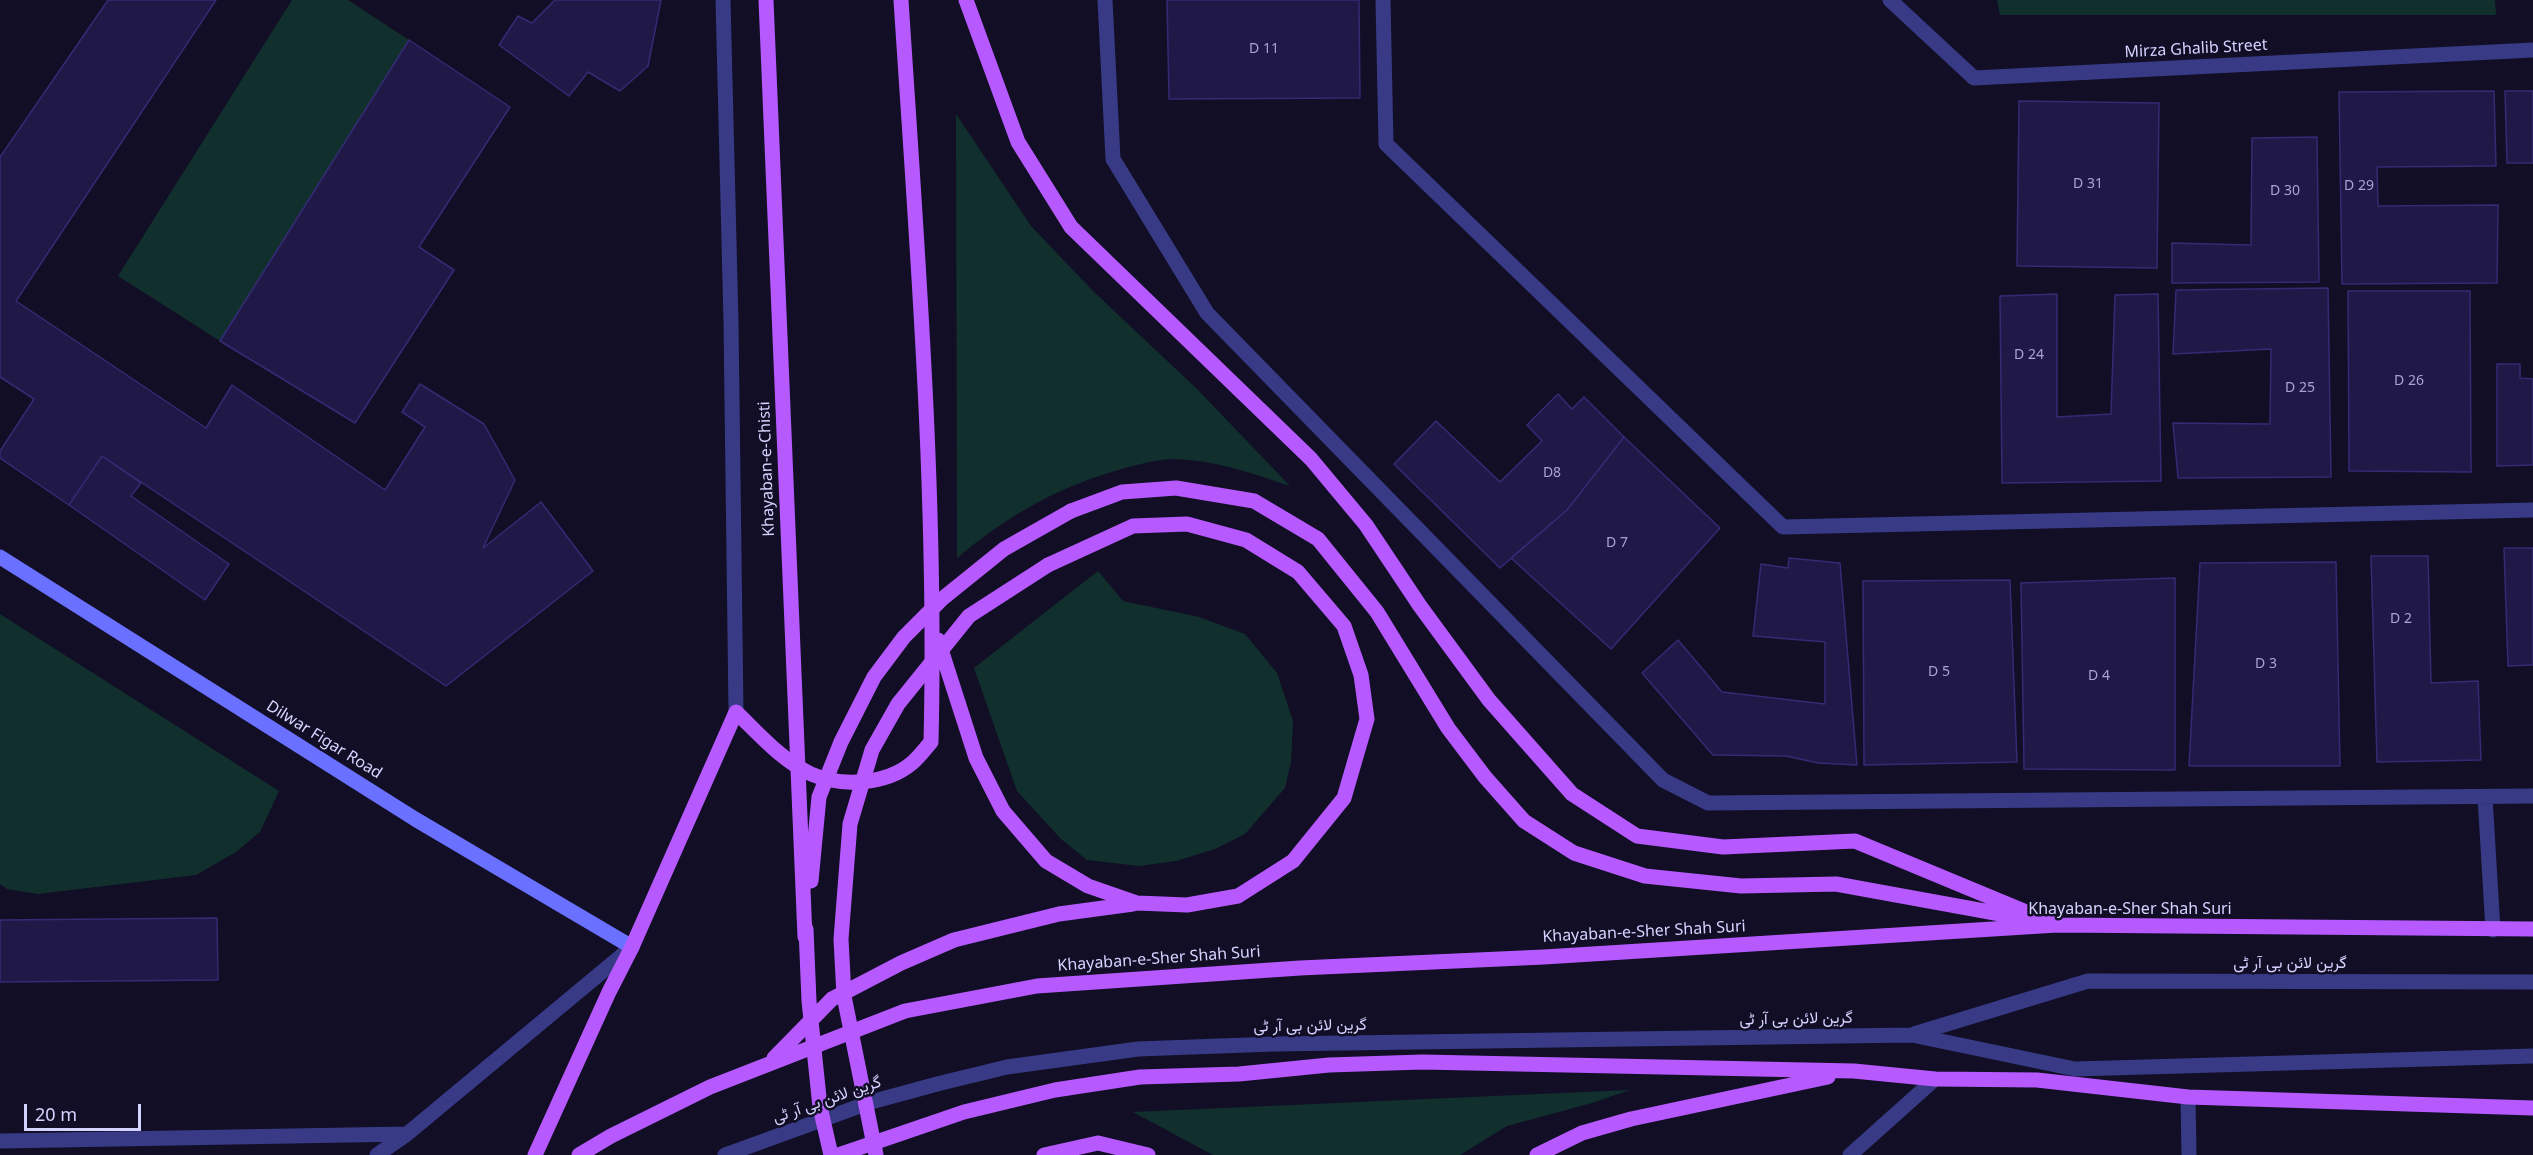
<!DOCTYPE html>
<html>
<head>
<meta charset="utf-8">
<style>
  body { margin:0 }
  #map { position:relative; width:2533px; height:1155px; overflow:hidden; background:#110e26; font-family:"Noto Sans",sans-serif }
  canvas { display:block }
  .scale { position:absolute; left:24px; top:1104px; width:117px; height:27px; box-sizing:border-box; border:3px solid #d5d3ff; border-top:0; padding-left:8px; font-size:18px; line-height:21px; white-space:nowrap; color:#d5d3ff; -webkit-text-stroke:4px #110e26; paint-order:stroke }
</style>
</head>
<body>
<div id="map">
<canvas width="2533" height="1155"></canvas>
<div class="scale">20 m</div>
</div>
<script>
const c = document.querySelector('canvas').getContext('2d');
c.lineJoin = 'round';
function fill(path, color) { c.fillStyle = color; c.fill(path, 'evenodd'); }
function strokePath(path, color, width, dash) { c.strokeStyle = color; c.lineWidth = width; c.lineCap = dash ? 'butt' : 'round'; c.setLineDash(dash || []); c.stroke(path); }
function drawText(font, color, halo, rows, align = 'center') {
  c.font = font + ' "Noto Sans",Vazirmatn,sans-serif'; c.lineWidth = 5; c.setLineDash([]); c.textBaseline = 'middle'; c.strokeStyle = halo; c.fillStyle = color; for (const [text, x, y, turn = 0] of rows) {
    c.save(); c.translate(x, y); c.rotate((+turn || 0) * Math.PI / 180); c.textAlign = isNaN(turn) ? turn : align; if (halo) c.strokeText(text, 0, 0); c.fillText(text, 0, 0); c.restore();
  }
}
const green = new Path2D(`
  M 292,0 L 348,0 L 409,40 L 220,341 L 118,276 Z
  M 1997,0 L 2495,0 L 2496,15 L 2000,15 Z
  M 956,114 L 1031,226 L 1093,291 L 1197,389 L 1290,486 C 1252,473 1214,460 1174,459 C 1159,459 1140,464 1125,468 C 1057,487 1010,514 957,558 Z
  M 1098,571 L 1123,601 L 1199,617 L 1245,634 L 1277,673 L 1293,721 L 1291,762 L 1285,788 L 1245,834 L 1215,849 L 1176,861 L 1139,866 L 1087,860 L 1061,839 L 1017,791 L 974,668 Z
  M 0,614 L 279,791 L 260,832 L 236,852 L 196,875 L 38,894 L 7,889 L 0,884 Z
  M 1630,1090 L 1592,1103 L 1507,1126 L 1460,1155 L 1213,1155 L 1133,1112 Z`);
const building = new Path2D(`
  M 108,0 L 216,0 L 16,301 L 206,428 L 232,385 L 385,490 L 425,427 L 402,412 L 420,384 L 484,424 L 515,480 L 483,548 L 541,502 L 593,571 L 446,686 L 102,456 L 69,505 L 0,458 L 0,451 L 34,399 L 0,377 L 0,157 Z
  M 555,0 L 661,0 L 648,66 L 620,91 L 588,72 L 569,96 L 499,45 L 518,16 L 532,23 Z
  M 1167,0 L 1359,0 L 1360,98 L 1169,99 Z
  M 409,40 L 510,107 L 419,247 L 454,270 L 355,423 L 220,341 Z
  M 2494,91 L 2496,166 L 2377,167 L 2378,206 L 2498,205 L 2497,283 L 2342,284 L 2339,92 Z
  M 2505,91 L 2533,91 L 2533,163 L 2507,163 Z
  M 2019,101 L 2159,103 L 2157,268 L 2017,266 Z
  M 2317,137 L 2319,282 L 2172,283 L 2172,243 L 2251,245 L 2252,138 Z
  M 2328,288 L 2331,477 L 2178,478 L 2173,423 L 2270,424 L 2271,349 L 2173,354 L 2176,290 Z
  M 2348,291 L 2470,291 L 2471,472 L 2349,471 Z
  M 2057,294 L 2057,417 L 2111,414 L 2115,295 L 2158,294 L 2161,481 L 2002,483 L 2000,296 Z
  M 2497,364 L 2520,364 L 2520,378 L 2533,379 L 2533,465 L 2497,466 Z
  M 1558,394 L 1572,409 L 1584,397 L 1624,437 L 1567,510 L 1500,568 L 1394,464 L 1436,421 L 1500,482 L 1542,441 L 1527,425 Z
  M 1624,437 L 1720,528 L 1611,649 L 1511,558 L 1567,510 Z
  M 102,456 L 141,483 L 131,496 L 229,564 L 205,600 L 69,505 Z
  M 2504,548 L 2533,548 L 2533,665 L 2508,666 Z
  M 2371,556 L 2428,556 L 2431,683 L 2478,681 L 2481,760 L 2377,762 Z
  M 1789,558 L 1840,563 L 1857,765 L 1818,763 L 1786,756 L 1713,755 L 1642,673 L 1678,640 L 1722,692 L 1825,704 L 1825,642 L 1753,636 L 1761,564 L 1788,568 Z
  M 2336,562 L 2340,766 L 2189,766 L 2200,563 Z
  M 2175,578 L 2175,770 L 2024,769 L 2021,583 Z
  M 2010,580 L 2017,762 L 1864,765 L 1863,581 Z
  M 217,918 L 218,980 L 0,982 L 0,920 Z`);
const lane = new Path2D(`
  M 1914,1034 L 2088,981 L 2533,982
  M 725,1155 L 871,1102 L 941,1083 L 1007,1067 L 1138,1049 L 1274,1044 L 1912,1035 L 2075,1069 L 2533,1056`);
const street = new Path2D(`
  M 723,0 L 731,322 L 736,712
  M 1105,0 L 1113,159 L 1207,313 L 1663,780 L 1708,803 L 2533,796
  M 1383,0 L 1386,144 L 1783,527 L 2533,510
  M 1890,0 L 1974,78 L 2533,50
  M 2485,797 L 2493,930
  M 2188,1097 L 2189,1155
  M 0,1141 L 407,1134
  M 377,1155 L 407,1134 L 632,947
  M 1850,1155 L 1935,1079`);
const secondary = new Path2D(`
  M 0,557 L 415,819 L 632,947`);
const primary = new Path2D(`
  M 966,0 L 1018,142 L 1071,227 L 1311,459 L 1366,525 L 1420,606 L 1489,700 L 1572,794 L 1637,836 L 1723,847 L 1855,841 L 2055,924
  M 1071,511 L 1122,492 L 1176,488 L 1254,501 L 1318,539 L 1377,612 L 1448,728 L 1485,777 L 1524,821 L 1574,853 L 1645,876 L 1741,886 L 1836,884 L 2028,919
  M 938,640 L 976,758 L 1003,811 L 1046,861 L 1088,886 L 1137,903 L 1187,905 L 1238,896 L 1293,861 L 1344,798 L 1367,719 L 1361,675 L 1344,626 L 1298,572 L 1246,540 L 1187,524 L 1133,526 L 1048,565
  M 774,1058 L 832,999 L 901,963 L 954,940 L 1059,914 L 1133,904
  M 535,1155 L 609,992 L 632,947 L 736,712 C 758,733 782,761 811,774 C 841,787 886,785 912,763 C 919,757 925,749 931,742 C 937,495 917,247 901,0
  M 579,1155 L 611,1136 L 710,1087 L 905,1011 L 1037,986 L 1300,968 L 1544,957 L 2057,925 L 2533,929
  M 838,1155 L 964,1112 L 1055,1090 L 1140,1077 L 1239,1074 L 1329,1065 L 1422,1062 L 1854,1071 L 1935,1079 L 2037,1080 L 2188,1097 L 2533,1108
  M 1044,1155 L 1098,1143 L 1148,1155
  M 1537,1155 L 1582,1133 L 1631,1119 L 1828,1077`);
const primaryBridge = new Path2D(`
  M 766,0 L 805,937
  M 811,881 L 819,797 L 841,742 L 874,677 L 904,637 L 942,599 L 1004,549 L 1071,511
  M 806,929 L 809,1001 L 820,1107 L 831,1155
  M 876,1155 L 844,996 L 841,939 L 850,824 L 872,750 L 898,704 L 969,616 L 1048,565`);
const numberNames = [
  ["D 11",1264,49],
  ["D 31",2088,184],
  ["D 29",2359,186],
  ["D 30",2285,191],
  ["D 24",2029,355],
  ["D 26",2409,381],
  ["D 25",2300,388],
  ["D8",1552,473],
  ["D 7",1617,543],
  ["D 2",2401,619],
  ["D 3",2266,664],
  ["D 5",1939,672],
  ["D 4",2099,676]
];
const streetNames = [
  ["Mirza Ghalib Street",2196,49,-3],
  ["Khayaban-e-Chisti",767,469,-92],
  ["Dilwar Figar Road",324,740,32],
  ["Khayaban-e-Sher Shah Suri",2130,909],
  ["Khayaban-e-Sher Shah Suri",1644,932,-3],
  ["Khayaban-e-Sher Shah Suri",1159,959,-4],
  ["گرین لائن بی آر ٹی",2290,963],
  ["گرین لائن بی آر ٹی",1796,1019,-1],
  ["گرین لائن بی آر ٹی",1310,1026,-1],
  ["گرین لائن بی آر ٹی",827,1100,-19]
];
fill(green, '#11302d');
fill(building, '#201948');
strokePath(building, '#342b74', 1.5);
strokePath(lane, '#383a86', 15);
strokePath(street, '#383a86', 15);
strokePath(secondary, '#6a70ff', 15);
strokePath(primary, '#b65aff', 15);
strokePath(primaryBridge, '#b65aff', 15);
drawText('14px', '#a8a4d1', null, numberNames);
drawText('16px', '#d5d3ff', '#110e26', streetNames);
</script>
</body>
</html>
